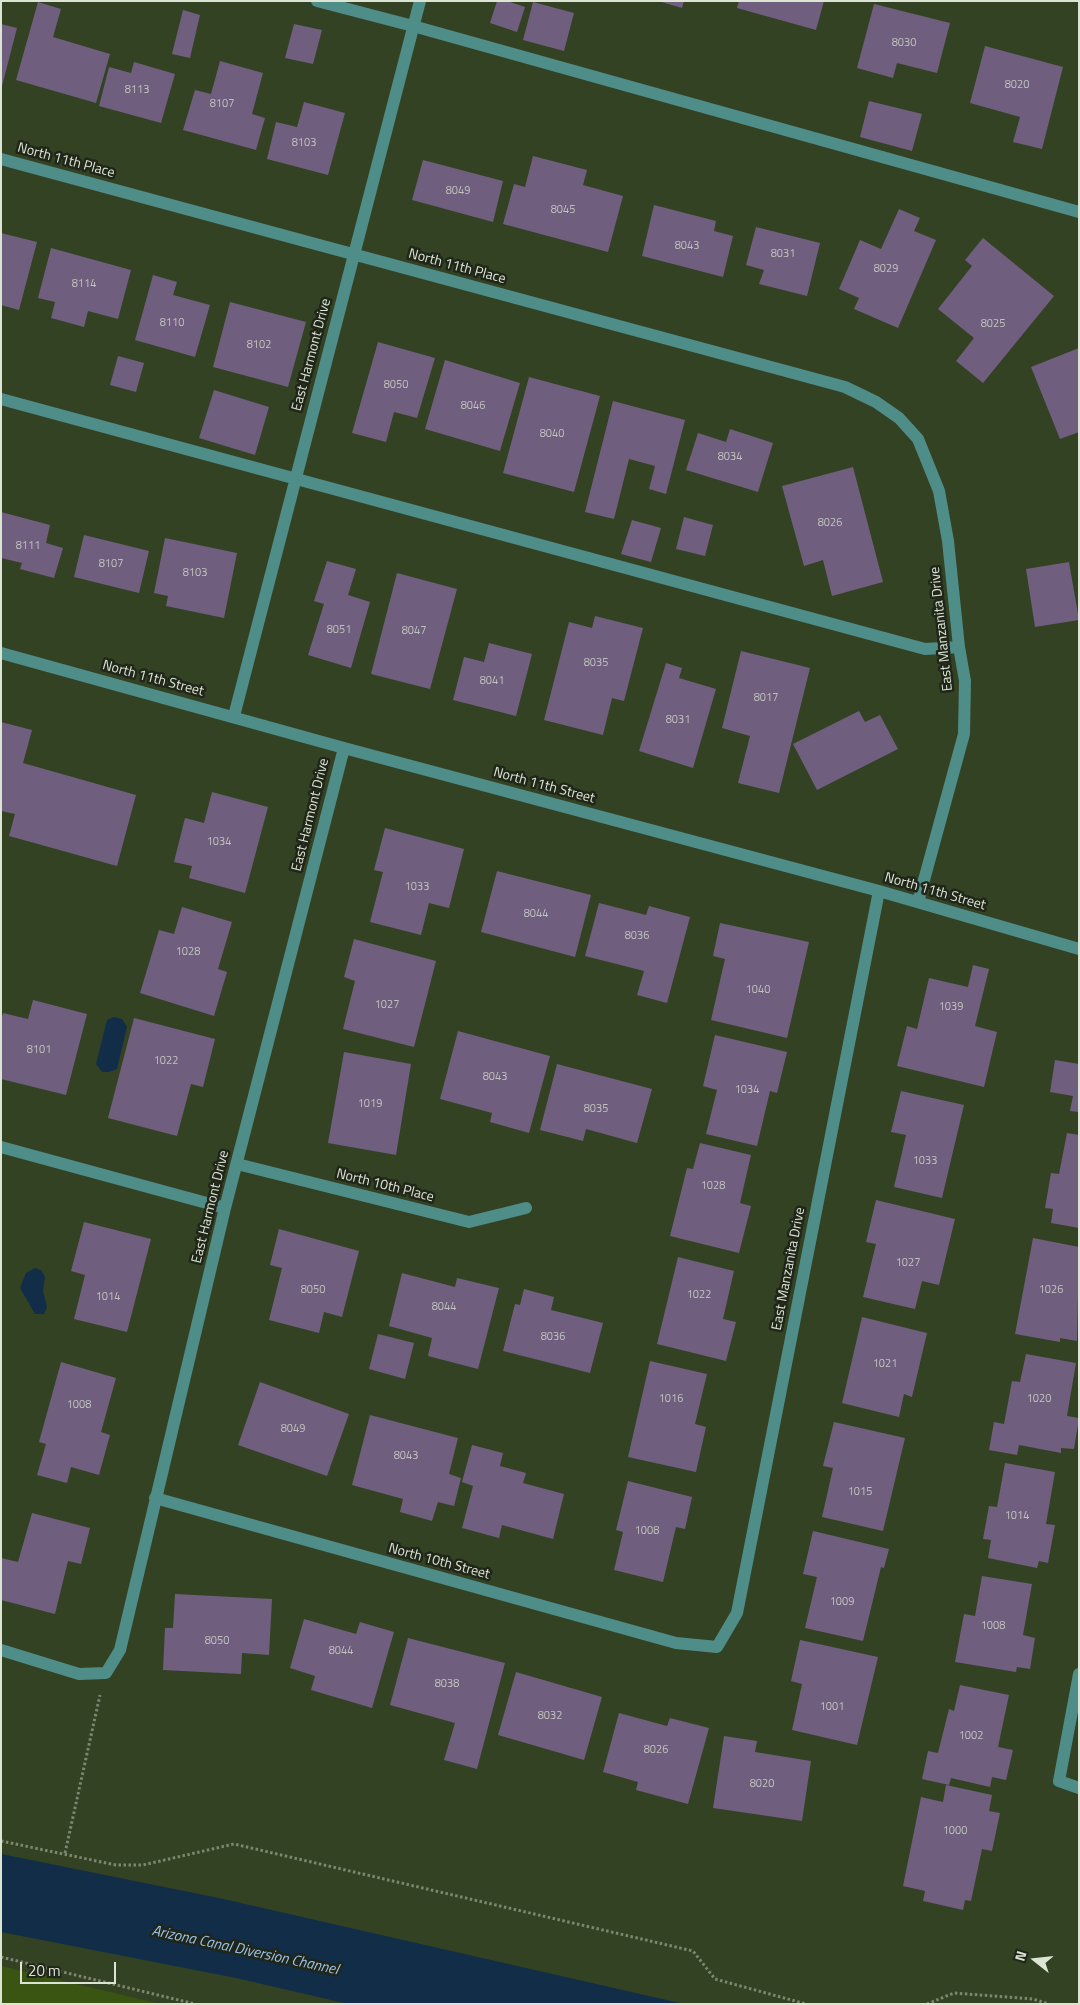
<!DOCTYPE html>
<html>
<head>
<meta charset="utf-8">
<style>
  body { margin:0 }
  #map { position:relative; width:1080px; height:2005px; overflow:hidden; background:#344224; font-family:"Titillium Web",sans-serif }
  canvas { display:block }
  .frame { position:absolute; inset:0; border:2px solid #dce5d3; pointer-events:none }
  .north { position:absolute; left:1010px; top:1935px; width:50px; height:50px; -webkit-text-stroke:4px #202619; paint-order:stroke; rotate:286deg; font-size:14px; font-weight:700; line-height:20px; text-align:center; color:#dce5d3 }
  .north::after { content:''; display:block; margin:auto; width:18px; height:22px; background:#dce5d3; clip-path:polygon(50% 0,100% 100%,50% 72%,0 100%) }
  .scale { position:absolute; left:20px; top:1962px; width:96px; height:22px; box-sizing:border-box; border:2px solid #dce5d3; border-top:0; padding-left:6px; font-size:15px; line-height:18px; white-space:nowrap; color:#dce5d3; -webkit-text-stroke:4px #202619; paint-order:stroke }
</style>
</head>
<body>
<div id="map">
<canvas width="1080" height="2005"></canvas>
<div class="frame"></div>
<div class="north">N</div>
<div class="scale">20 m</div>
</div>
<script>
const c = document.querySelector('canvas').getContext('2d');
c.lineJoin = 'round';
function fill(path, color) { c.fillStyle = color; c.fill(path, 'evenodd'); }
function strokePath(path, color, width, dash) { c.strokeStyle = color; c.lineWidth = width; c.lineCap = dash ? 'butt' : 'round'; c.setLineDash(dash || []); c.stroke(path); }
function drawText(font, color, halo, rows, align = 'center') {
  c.font = font + ' "Titillium Web",sans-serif'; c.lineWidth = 5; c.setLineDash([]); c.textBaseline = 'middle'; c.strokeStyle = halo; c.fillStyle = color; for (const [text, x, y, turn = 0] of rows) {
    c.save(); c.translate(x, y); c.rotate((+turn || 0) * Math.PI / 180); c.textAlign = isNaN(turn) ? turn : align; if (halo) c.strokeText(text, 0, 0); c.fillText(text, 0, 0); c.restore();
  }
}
const green = new Path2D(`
  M 1,1966 L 160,2004 L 1,2004 Z`);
const water = new Path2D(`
  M 114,1017 L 122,1019 L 127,1027 L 117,1069 L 109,1072 L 102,1072 L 96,1064 L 107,1020 Z
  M 35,1268 L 41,1270 L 45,1277 L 43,1291 L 47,1307 L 44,1314 L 35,1314 L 20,1288 L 26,1273 Z
  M 1,1854 L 219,1898 L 684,2004 L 348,2004 L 236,1978 L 1,1932 Z`);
const building = new Path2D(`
  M 497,1 L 507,1 L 525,7 L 517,32 L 490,23 Z
  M 658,1 L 684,1 L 682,8 Z
  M 739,1 L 824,1 L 816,30 L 737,8 Z
  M 38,2 L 61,9 L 53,37 L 110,54 L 96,103 L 16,80 Z
  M 533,2 L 574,13 L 564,51 L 523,40 Z
  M 874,4 L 950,23 L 937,73 L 897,63 L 893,78 L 857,68 Z
  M 183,10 L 200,15 L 190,58 L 172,54 Z
  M 1,24 L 17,28 L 2,86 L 1,86 Z
  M 294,24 L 322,30 L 313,64 L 285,58 Z
  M 985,46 L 1063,67 L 1042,149 L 1013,142 L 1020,117 L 970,103 Z
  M 220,61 L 263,73 L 252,114 L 265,118 L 256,150 L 183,130 L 195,90 L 211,94 Z
  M 134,62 L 175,74 L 161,123 L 99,106 L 109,67 L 131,73 Z
  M 869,101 L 922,114 L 912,151 L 860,137 Z
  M 304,102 L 345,113 L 328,175 L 267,159 L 276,122 L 297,127 Z
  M 533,156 L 587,170 L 583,185 L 623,196 L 608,252 L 503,224 L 514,184 L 525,187 Z
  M 423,160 L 503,181 L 493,222 L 412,200 Z
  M 654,205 L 716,221 L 714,231 L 733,236 L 723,277 L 642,256 Z
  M 899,209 L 920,218 L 914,231 L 936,240 L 898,328 L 854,309 L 859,298 L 839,289 L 860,240 L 881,249 Z
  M 756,227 L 820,243 L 807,296 L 759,284 L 764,270 L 746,265 Z
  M 1,233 L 37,242 L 19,310 L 1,305 Z
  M 983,238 L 1054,296 L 983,383 L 956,361 L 974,338 L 938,309 L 972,266 L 965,260 Z
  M 51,248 L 131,270 L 118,319 L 88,311 L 84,327 L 51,318 L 55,302 L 38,298 Z
  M 153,275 L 177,282 L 173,295 L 210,305 L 195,357 L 135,340 Z
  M 230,302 L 306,322 L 288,387 L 213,367 Z
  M 378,342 L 435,358 L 417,418 L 394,412 L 386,442 L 352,433 Z
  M 1079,348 L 1079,432 L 1060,439 L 1031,367 Z
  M 118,356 L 144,363 L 136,392 L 110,385 Z
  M 445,360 L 520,383 L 500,451 L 425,429 Z
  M 529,377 L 600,396 L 574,492 L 503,473 Z
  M 214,390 L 269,407 L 255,455 L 199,438 Z
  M 613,401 L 685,420 L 666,494 L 649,489 L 655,466 L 629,459 L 614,519 L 585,512 Z
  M 730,429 L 773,443 L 758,492 L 686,470 L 698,433 L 726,442 Z
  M 853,467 L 883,582 L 832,596 L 823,560 L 804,566 L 782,486 Z
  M 1,512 L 50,525 L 46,543 L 63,548 L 54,578 L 20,569 L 22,563 L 1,558 Z
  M 684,517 L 713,525 L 705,556 L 676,549 Z
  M 632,520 L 661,528 L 651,562 L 621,554 Z
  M 84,535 L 149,551 L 139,593 L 74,577 Z
  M 165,538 L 237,553 L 224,618 L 166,606 L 168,596 L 154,593 Z
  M 327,561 L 356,569 L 348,595 L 370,602 L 351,668 L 308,655 L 324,604 L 314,601 Z
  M 1069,562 L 1079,620 L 1035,627 L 1026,569 Z
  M 397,573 L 457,589 L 430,689 L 371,674 Z
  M 595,616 L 643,628 L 624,701 L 612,698 L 603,735 L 544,720 L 569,622 L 592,628 Z
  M 489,643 L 532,654 L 516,716 L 453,700 L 464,657 L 484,662 Z
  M 741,651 L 810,668 L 779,793 L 738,783 L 750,736 L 722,728 Z
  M 666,663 L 682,668 L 679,678 L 716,689 L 693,768 L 639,751 Z
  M 859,711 L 865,722 L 880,715 L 898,749 L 817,790 L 793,744 Z
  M 1,722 L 32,730 L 23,763 L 136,795 L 117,866 L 9,836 L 15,814 L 1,811 Z
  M 212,792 L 268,807 L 245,893 L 189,878 L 192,866 L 174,862 L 185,818 L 204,823 Z
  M 385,828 L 464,849 L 449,908 L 429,903 L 421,935 L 370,922 L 383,872 L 374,870 Z
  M 497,871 L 591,895 L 575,957 L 481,932 Z
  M 599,903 L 646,915 L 649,906 L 690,917 L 667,1003 L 637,995 L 644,971 L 585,956 Z
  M 182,907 L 232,922 L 218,969 L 227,972 L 214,1016 L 140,993 L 159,930 L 174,934 Z
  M 720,923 L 809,942 L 787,1038 L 711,1020 L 725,959 L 713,956 Z
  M 354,939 L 436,961 L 414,1047 L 343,1029 L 355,981 L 344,977 Z
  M 973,965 L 989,969 L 975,1026 L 997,1032 L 984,1087 L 897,1066 L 907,1026 L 917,1029 L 929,978 L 968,987 Z
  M 33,1000 L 87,1014 L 66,1095 L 1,1079 L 1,1020 L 3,1013 L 28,1019 Z
  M 134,1018 L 215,1039 L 203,1087 L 191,1084 L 177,1136 L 108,1118 Z
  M 458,1031 L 550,1056 L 529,1133 L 490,1122 L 492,1113 L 440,1099 Z
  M 715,1035 L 787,1052 L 777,1093 L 770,1091 L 757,1146 L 706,1134 L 717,1090 L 703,1086 Z
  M 344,1052 L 411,1064 L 396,1155 L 328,1143 Z
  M 1055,1060 L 1079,1064 L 1079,1112 L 1070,1111 L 1073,1096 L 1050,1092 Z
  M 557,1064 L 652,1089 L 637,1143 L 586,1129 L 583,1141 L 540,1130 Z
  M 901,1091 L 964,1105 L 942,1198 L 894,1187 L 906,1135 L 891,1132 Z
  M 1067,1133 L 1079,1135 L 1079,1228 L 1051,1223 L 1053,1209 L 1045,1208 L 1051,1173 L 1059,1174 Z
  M 700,1143 L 751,1155 L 740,1203 L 751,1206 L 739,1253 L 670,1236 L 687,1168 L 693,1169 Z
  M 876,1200 L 955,1219 L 939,1285 L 922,1281 L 915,1309 L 863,1297 L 876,1244 L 866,1242 Z
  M 84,1222 L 151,1239 L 127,1332 L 74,1319 L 85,1275 L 71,1271 Z
  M 279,1229 L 359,1251 L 342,1317 L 324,1312 L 319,1333 L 269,1320 L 282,1268 L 270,1265 Z
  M 1033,1238 L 1079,1247 L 1077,1341 L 1060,1338 L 1060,1342 L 1015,1334 Z
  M 678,1257 L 734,1271 L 723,1319 L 736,1322 L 726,1361 L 657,1344 Z
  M 402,1273 L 455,1287 L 457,1278 L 499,1288 L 478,1369 L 428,1356 L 432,1338 L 389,1326 Z
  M 524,1289 L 554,1297 L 551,1310 L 603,1323 L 590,1373 L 503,1351 L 515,1304 L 520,1305 Z
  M 862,1317 L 927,1333 L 912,1397 L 904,1394 L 899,1417 L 842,1403 Z
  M 378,1334 L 414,1343 L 405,1379 L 369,1369 Z
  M 1026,1354 L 1076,1363 L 1067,1416 L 1079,1418 L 1074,1449 L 1061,1448 L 1061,1453 L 1019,1445 L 1017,1455 L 989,1450 L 994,1422 L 1004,1424 L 1012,1381 L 1020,1382 Z
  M 650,1361 L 707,1374 L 695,1424 L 706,1427 L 696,1472 L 628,1457 Z
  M 61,1362 L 116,1378 L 101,1432 L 110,1435 L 99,1475 L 71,1467 L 67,1483 L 37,1475 L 46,1444 L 39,1442 Z
  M 260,1382 L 349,1414 L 327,1476 L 238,1445 Z
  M 370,1415 L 458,1438 L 449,1474 L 461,1478 L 454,1506 L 438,1502 L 432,1521 L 400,1512 L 403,1499 L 352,1485 Z
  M 834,1422 L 905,1438 L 883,1531 L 822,1517 L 833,1468 L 823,1466 Z
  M 472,1445 L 503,1453 L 500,1466 L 526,1473 L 523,1483 L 564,1494 L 553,1539 L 502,1525 L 499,1538 L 462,1528 L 473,1486 L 462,1482 Z
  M 1005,1463 L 1055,1472 L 1046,1524 L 1055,1525 L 1048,1563 L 1039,1561 L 1037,1568 L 988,1558 L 991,1540 L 983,1539 L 989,1506 L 997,1507 Z
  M 628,1481 L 692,1497 L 685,1529 L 676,1527 L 663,1582 L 614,1570 L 623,1532 L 616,1530 Z
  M 32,1513 L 90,1528 L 81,1564 L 68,1561 L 55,1614 L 1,1600 L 1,1558 L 18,1562 Z
  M 813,1531 L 889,1549 L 884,1568 L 881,1567 L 863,1641 L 805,1628 L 817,1577 L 803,1574 Z
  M 982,1576 L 1032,1584 L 1023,1635 L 1035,1638 L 1030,1669 L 1017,1667 L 1016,1672 L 955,1662 L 964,1614 L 975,1616 Z
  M 175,1594 L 272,1599 L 269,1655 L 242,1653 L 241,1674 L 163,1670 L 165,1628 L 173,1628 Z
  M 304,1619 L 356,1634 L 360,1622 L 394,1632 L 372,1708 L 311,1690 L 315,1676 L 290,1668 Z
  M 408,1638 L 505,1663 L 477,1769 L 444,1760 L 455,1723 L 390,1705 Z
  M 800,1640 L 878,1657 L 857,1745 L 792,1730 L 802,1684 L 791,1681 Z
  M 516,1672 L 602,1697 L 584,1760 L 498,1735 Z
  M 960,1685 L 1009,1695 L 998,1747 L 1013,1750 L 1006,1780 L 992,1777 L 990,1787 L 951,1778 L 949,1785 L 922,1779 L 928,1751 L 938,1753 L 949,1709 L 954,1711 Z
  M 619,1713 L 667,1726 L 670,1718 L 709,1728 L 688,1804 L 636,1790 L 638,1782 L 603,1772 Z
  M 724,1736 L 757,1741 L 755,1752 L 811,1761 L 802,1821 L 713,1808 Z
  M 946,1785 L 992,1795 L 989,1811 L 1000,1813 L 992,1851 L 982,1849 L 971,1901 L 965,1900 L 963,1910 L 923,1901 L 925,1891 L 903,1886 L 921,1797 L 943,1802 Z`);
const path = new Path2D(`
  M 1,1841 L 116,1865 L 143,1865 L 234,1844 L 693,1951 L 715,1979 L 806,2004
  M 65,1853 L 100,1695
  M 1,1957 L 195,2004
  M 927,2004 L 954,1993 L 1033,1999 L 1049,2004`);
const minor = new Path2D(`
  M 317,1 L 413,26 L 1079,212
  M 1,159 L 845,387 L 876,402 L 899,418 L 918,439 L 939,491 L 948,541 L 959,647 L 965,681 L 964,734 L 918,902
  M 1,399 L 925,649 L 959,647
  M 1,653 L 344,748 L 879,891 L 1079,949
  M 234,716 L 420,1
  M 1,1147 L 225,1208
  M 237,1164 L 469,1222 L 526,1208
  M 155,1498 L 676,1643 L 717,1647 L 737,1613 L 879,891
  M 1,1650 L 79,1674 L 106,1673 L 120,1650 L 225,1208 L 344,748
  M 1079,1674 L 1059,1781 L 1079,1788`);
const numberNames = [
  ["8030",904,43],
  ["8020",1017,85],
  ["8113",137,90],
  ["8107",222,104],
  ["8103",304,143],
  ["8049",458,191],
  ["8045",563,210],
  ["8043",687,246],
  ["8031",783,254],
  ["8029",886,269],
  ["8114",84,284],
  ["8110",172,323],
  ["8025",993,324],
  ["8102",259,345],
  ["8050",396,385],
  ["8046",473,406],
  ["8040",552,434],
  ["8034",730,457],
  ["8026",830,523],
  ["8111",28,546],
  ["8107",111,564],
  ["8103",195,573],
  ["8051",339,630],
  ["8047",414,631],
  ["8035",596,663],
  ["8041",492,681],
  ["8017",766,698],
  ["8031",678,720],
  ["1034",219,842],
  ["1033",417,887],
  ["8044",536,914],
  ["8036",637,936],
  ["1028",188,952],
  ["1040",758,990],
  ["1027",387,1005],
  ["1039",951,1007],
  ["8101",39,1050],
  ["1022",166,1061],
  ["8043",495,1077],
  ["1034",747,1090],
  ["1019",370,1104],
  ["8035",596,1109],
  ["1033",925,1161],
  ["1028",713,1186],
  ["1027",908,1263],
  ["8050",313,1290],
  ["1026",1051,1290],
  ["1022",699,1295],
  ["1014",108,1297],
  ["8044",444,1307],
  ["8036",553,1337],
  ["1021",885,1364],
  ["1016",671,1399],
  ["1020",1039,1399],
  ["1008",79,1405],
  ["8049",293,1429],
  ["8043",406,1456],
  ["1015",860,1492],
  ["1014",1017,1516],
  ["1008",647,1531],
  ["1009",842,1602],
  ["1008",993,1626],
  ["8050",217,1641],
  ["8044",341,1651],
  ["8038",447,1684],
  ["1001",832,1707],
  ["8032",550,1716],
  ["1002",971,1736],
  ["8026",656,1750],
  ["8020",762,1784],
  ["1000",955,1831]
];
const streetNames = [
  ["North 11th Place",66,161,15],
  ["North 11th Place",457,267,15],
  ["East Harmont Drive",312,355,-75],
  ["East Manzanita Drive",942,629,-96],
  ["North 11th Street",153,679,15],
  ["North 11th Street",544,786,15],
  ["East Harmont Drive",311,815,-76],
  ["North 11th Street",935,892,16],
  ["North 10th Place",385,1186,14],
  ["East Harmont Drive",211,1207,-76],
  ["East Manzanita Drive",789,1269,-79],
  ["North 10th Street",439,1562,15]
];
const waterNames = [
  ["Arizona Canal Diversion Channel",245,1951,12]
];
fill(green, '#3a5512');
fill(water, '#122d47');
fill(building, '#6f5e7d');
strokePath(path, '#7c876f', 3, [2.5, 2.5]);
strokePath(minor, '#4f8d88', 12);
drawText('11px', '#c1c3be', null, numberNames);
drawText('14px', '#dce5d3', '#202619', streetNames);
drawText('italic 15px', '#9dc4eb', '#202619', waterNames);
</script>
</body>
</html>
